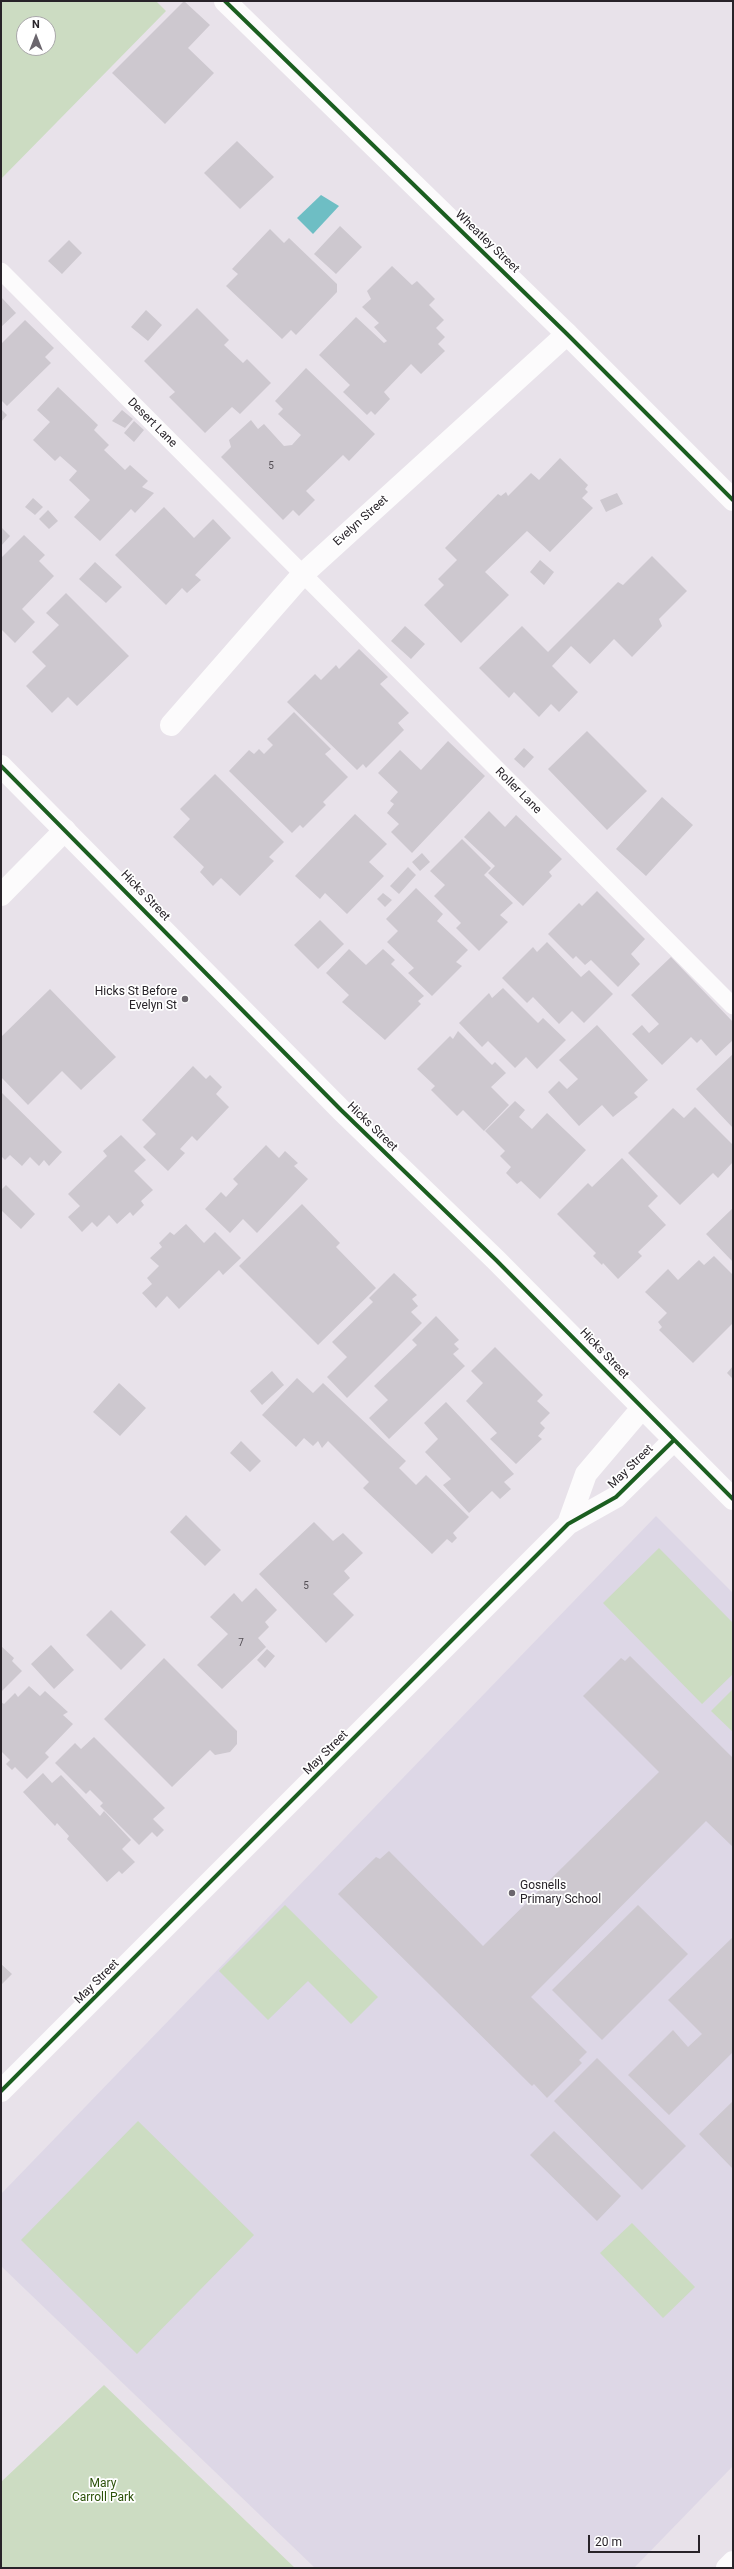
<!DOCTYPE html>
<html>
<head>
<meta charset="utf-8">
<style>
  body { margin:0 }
  #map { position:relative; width:734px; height:2569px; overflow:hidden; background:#e8e2ea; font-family:Roboto,sans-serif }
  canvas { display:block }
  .frame { position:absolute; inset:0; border:2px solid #282329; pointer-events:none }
  .north { position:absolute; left:16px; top:16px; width:40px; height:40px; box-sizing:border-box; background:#fff; border:1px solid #a9a7a9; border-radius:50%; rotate:0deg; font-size:11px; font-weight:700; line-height:16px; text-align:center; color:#282329 }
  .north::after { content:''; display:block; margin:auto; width:14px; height:18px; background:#6b666d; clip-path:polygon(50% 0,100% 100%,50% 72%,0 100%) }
  .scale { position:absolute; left:588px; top:2535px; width:112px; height:18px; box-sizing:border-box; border:2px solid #282329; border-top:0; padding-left:5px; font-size:12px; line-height:14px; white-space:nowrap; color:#282329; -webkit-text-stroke:3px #fff; paint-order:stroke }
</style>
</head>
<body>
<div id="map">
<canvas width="734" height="2569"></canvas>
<div class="frame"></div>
<div class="north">N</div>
<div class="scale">20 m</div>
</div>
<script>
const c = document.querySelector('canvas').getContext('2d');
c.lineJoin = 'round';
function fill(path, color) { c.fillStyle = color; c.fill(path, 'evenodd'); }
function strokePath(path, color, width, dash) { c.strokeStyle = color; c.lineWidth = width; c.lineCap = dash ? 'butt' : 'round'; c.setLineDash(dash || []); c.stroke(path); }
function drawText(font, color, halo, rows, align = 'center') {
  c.font = font + ' Roboto,sans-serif'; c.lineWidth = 3.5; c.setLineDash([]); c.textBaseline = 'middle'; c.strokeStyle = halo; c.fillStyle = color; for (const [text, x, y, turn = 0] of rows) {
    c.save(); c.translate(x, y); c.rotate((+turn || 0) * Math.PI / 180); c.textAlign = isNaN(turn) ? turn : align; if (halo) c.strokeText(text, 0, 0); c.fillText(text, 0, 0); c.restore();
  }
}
const education = new Path2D(`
  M 656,1516 L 733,1593 L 733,2466 L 634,2568 L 315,2568 L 1,2266 L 1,2194 Z`);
const green = new Path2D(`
  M 1,1 L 156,1 L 166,11 L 1,179 ZM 24,24 L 48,24 L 48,48 L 24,48 Z
  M 659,1548 L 733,1623 L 733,1674 L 702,1704 L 603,1603 Z
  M 733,1689 L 733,1732 L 711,1711 Z
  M 285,1905 L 378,1997 L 351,2024 L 308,1981 L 268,2020 L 219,1971 Z
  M 138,2121 L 254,2235 L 137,2354 L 21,2240 Z
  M 632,2223 L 695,2287 L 663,2318 L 600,2253 Z
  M 104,2385 L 295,2568 L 1,2568 L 1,2482 Z`);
const water = new Path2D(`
  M 321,195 L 339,206 L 313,234 L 297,218 Z`);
const building = new Path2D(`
  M 184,1 L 210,25 L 188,48 L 214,73 L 165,124 L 112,73 Z
  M 237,141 L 274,177 L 240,209 L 204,173 Z
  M 340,226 L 362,247 L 336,274 L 314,254 Z
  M 270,229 L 284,243 L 289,238 L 337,284 L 337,292 L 296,335 L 291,330 L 282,339 L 226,286 L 238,274 L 232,269 Z
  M 69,240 L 82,253 L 62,274 L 48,261 Z
  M 392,266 L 412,285 L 417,281 L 435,299 L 429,305 L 444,320 L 436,328 L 445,337 L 438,344 L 445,351 L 421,374 L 411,364 L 384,392 L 390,399 L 375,415 L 371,411 L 367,415 L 343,392 L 350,385 L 319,355 L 356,317 L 384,343 L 387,341 L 374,327 L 379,323 L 362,307 L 371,299 L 367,291 Z
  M 1,297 L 16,313 L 1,327 Z
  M 197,308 L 229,340 L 224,345 L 243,363 L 247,359 L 271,383 L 240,414 L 232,407 L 205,433 L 169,397 L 175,392 L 144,361 Z
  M 146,310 L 162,325 L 148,341 L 131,327 Z
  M 25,320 L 54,348 L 45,357 L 51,363 L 7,406 L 1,400 L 1,344 Z
  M 306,368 L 375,434 L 349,461 L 343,455 L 306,491 L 315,500 L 299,516 L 293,510 L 283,520 L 221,457 L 231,447 L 229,440 L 251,420 L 258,429 L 264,424 L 284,446 L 292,445 L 301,435 L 278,414 L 283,409 L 275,401 Z
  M 58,387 L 98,425 L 94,430 L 109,445 L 104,450 L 125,470 L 130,465 L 148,481 L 142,487 L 154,493 L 135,513 L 131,509 L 100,541 L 74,517 L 90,500 L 69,480 L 77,471 L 60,456 L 55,461 L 33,440 L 50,422 L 37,410 Z
  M 1,409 L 7,415 L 1,422 Z
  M 122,410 L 133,419 L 125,428 L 112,421 Z
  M 134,421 L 144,430 L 134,442 L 124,433 Z
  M 560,458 L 588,485 L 585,489 L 588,492 L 582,498 L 593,508 L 550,552 L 527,531 L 485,572 L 509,595 L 461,643 L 424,605 L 444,585 L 438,579 L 457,560 L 445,548 L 498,494 L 501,496 L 506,492 L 508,496 L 531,473 L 539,480 Z
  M 617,493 L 623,504 L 606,512 L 600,500 Z
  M 33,498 L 43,507 L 35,515 L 25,507 Z
  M 164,507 L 194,538 L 213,519 L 231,538 L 195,575 L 201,580 L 187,593 L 182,588 L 166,605 L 115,555 Z
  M 48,510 L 58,521 L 49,529 L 39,519 Z
  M 1,527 L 10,536 L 1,546 Z
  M 24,535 L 45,555 L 39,561 L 54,576 L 22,609 L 35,622 L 15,643 L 1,629 L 1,558 Z
  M 652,556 L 687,591 L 659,619 L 662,626 L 632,657 L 614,639 L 590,664 L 571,646 L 552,666 L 578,692 L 559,712 L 551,704 L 539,717 L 514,692 L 509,698 L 479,668 L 522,626 L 548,652 L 618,582 L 623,585 Z
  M 540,560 L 554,572 L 544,585 L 530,572 Z
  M 95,562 L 122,587 L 106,603 L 79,579 Z
  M 66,593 L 129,656 L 77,706 L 68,697 L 52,713 L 26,686 L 46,666 L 32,652 L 59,625 L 46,613 Z
  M 405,626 L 425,644 L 411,659 L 391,641 Z
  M 359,649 L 388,677 L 380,684 L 409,713 L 398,723 L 404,730 L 366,768 L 363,764 L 357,770 L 287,702 L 315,674 L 321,680 L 336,665 L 339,669 Z
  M 294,712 L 331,749 L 325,754 L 348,777 L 323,802 L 326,805 L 303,828 L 300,825 L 292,833 L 229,771 L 249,750 L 254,754 L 259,749 L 264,754 L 273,745 L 267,739 Z
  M 587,731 L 647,791 L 607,830 L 548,769 Z
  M 448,741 L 485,776 L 412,853 L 391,832 L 399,824 L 387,813 L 394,804 L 390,801 L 398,792 L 378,773 L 400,750 L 421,770 Z
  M 524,748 L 534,757 L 524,768 L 514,759 Z
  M 215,774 L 284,842 L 269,857 L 274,861 L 240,896 L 221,878 L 213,886 L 200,872 L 204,867 L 173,837 L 190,819 L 180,809 Z
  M 662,797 L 693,825 L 646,876 L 616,849 Z
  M 489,811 L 505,827 L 516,815 L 562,859 L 549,872 L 552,876 L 523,906 L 488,873 L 495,866 L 464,837 Z
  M 355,814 L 387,844 L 369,862 L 384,876 L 347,914 L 325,893 L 320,899 L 295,876 Z
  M 462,839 L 491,868 L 484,875 L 513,903 L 500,915 L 508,922 L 479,951 L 456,928 L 461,923 L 434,896 L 445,885 L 430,871 Z
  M 422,853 L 430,862 L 420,871 L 412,862 Z
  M 408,867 L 416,875 L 399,894 L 390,886 Z
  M 416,888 L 443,914 L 437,921 L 468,950 L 456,962 L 462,966 L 432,996 L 408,973 L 414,968 L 387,942 L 398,931 L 386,919 Z
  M 597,891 L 645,939 L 631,954 L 640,964 L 618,987 L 591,960 L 585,965 L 576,956 L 573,959 L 548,934 L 579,903 L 582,906 Z
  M 383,893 L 392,900 L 385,907 L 377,899 Z
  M 320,920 L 344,944 L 318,969 L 294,945 Z
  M 547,942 L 581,977 L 589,970 L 613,994 L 584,1023 L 572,1011 L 559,1024 L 533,997 L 527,1003 L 502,978 L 533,947 L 537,952 Z
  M 349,949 L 366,965 L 383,949 L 395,960 L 391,964 L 424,996 L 418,1001 L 421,1004 L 385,1040 L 342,1002 L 349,995 L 326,973 Z
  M 671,957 L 733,1022 L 733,1040 L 716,1056 L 701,1039 L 697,1043 L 691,1037 L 662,1065 L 632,1034 L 642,1025 L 649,1033 L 659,1024 L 631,995 Z
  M 503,988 L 538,1023 L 543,1018 L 566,1040 L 537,1069 L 526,1057 L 515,1068 L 488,1041 L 482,1047 L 459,1023 L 489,993 L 492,998 Z
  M 50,989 L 116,1057 L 81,1090 L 62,1071 L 28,1105 L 1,1077 L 1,1037 Z
  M 597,1025 L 648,1080 L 634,1093 L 638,1097 L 613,1117 L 602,1105 L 579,1126 L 548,1092 L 559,1081 L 567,1089 L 578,1079 L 559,1060 Z
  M 458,1031 L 492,1065 L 495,1062 L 506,1073 L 491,1087 L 509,1105 L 484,1131 L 463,1110 L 457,1116 L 431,1090 L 435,1086 L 417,1069 L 450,1036 L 453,1039 Z
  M 733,1054 L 733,1128 L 696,1089 Z
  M 193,1066 L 206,1079 L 210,1075 L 222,1087 L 216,1094 L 229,1107 L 197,1141 L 192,1136 L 180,1149 L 185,1153 L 168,1171 L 143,1147 L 156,1134 L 142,1120 Z
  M 1,1092 L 62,1152 L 49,1166 L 44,1160 L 39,1166 L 30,1157 L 22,1166 L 10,1155 L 5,1160 L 1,1156 Z
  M 515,1101 L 525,1110 L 519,1117 L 532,1129 L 547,1113 L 586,1150 L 540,1199 L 521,1181 L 517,1184 L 506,1173 L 511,1167 L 500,1156 L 505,1151 L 485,1131 Z
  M 695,1107 L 733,1145 L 733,1162 L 718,1178 L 713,1173 L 680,1205 L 628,1153 L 673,1108 L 684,1118 Z
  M 121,1135 L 146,1160 L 134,1171 L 153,1190 L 141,1201 L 144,1205 L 133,1216 L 130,1212 L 117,1224 L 109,1215 L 97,1227 L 92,1222 L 82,1232 L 68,1217 L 80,1206 L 68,1194 L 107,1156 L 103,1151 Z
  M 266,1145 L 279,1158 L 285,1151 L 298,1163 L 294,1166 L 308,1179 L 257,1233 L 243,1219 L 230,1233 L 205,1209 L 221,1192 L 226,1197 L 238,1184 L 233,1179 Z
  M 622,1158 L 658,1196 L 648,1206 L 666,1225 L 638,1252 L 642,1256 L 618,1279 L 603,1263 L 602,1265 L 593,1256 L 596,1253 L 557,1214 L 588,1183 L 592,1187 Z
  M 6,1185 L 35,1214 L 21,1229 L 1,1210 L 1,1190 Z
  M 302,1204 L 340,1243 L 336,1247 L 376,1288 L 318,1345 L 239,1266 Z
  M 733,1208 L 733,1262 L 706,1234 Z
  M 186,1224 L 204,1243 L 215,1232 L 241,1258 L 223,1275 L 219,1270 L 179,1309 L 167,1296 L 156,1308 L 142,1293 L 152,1284 L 147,1278 L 159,1266 L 150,1258 L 162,1247 L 159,1243 L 170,1232 L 174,1235 Z
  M 714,1256 L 733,1275 L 733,1323 L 693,1363 L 659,1330 L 662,1327 L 658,1322 L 667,1313 L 645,1292 L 668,1269 L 678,1280 L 699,1260 L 704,1265 Z
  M 394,1273 L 417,1295 L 412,1299 L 418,1306 L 411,1312 L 422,1323 L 347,1398 L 327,1377 L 347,1357 L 332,1342 L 373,1302 L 369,1298 Z
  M 436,1316 L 459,1340 L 454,1344 L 459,1349 L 453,1354 L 465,1366 L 389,1439 L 369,1418 L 388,1400 L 374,1386 L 417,1345 L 412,1340 Z
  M 495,1347 L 543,1395 L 537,1401 L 550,1413 L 540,1423 L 545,1428 L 538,1436 L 542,1439 L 516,1464 L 490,1439 L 497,1433 L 466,1401 L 483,1383 L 471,1371 Z
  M 733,1366 L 733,1379 L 727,1373 Z
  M 272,1371 L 284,1385 L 262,1405 L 250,1391 Z
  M 297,1378 L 313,1393 L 323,1383 L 406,1461 L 399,1468 L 416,1485 L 426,1475 L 469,1517 L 453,1533 L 457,1538 L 452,1543 L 447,1539 L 432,1554 L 363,1488 L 369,1482 L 328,1441 L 322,1448 L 318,1441 L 313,1446 L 304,1438 L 296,1447 L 262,1415 Z
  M 119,1383 L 146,1408 L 120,1436 L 93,1412 Z
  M 446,1402 L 514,1474 L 504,1482 L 511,1489 L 500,1499 L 492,1491 L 469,1513 L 443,1485 L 451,1479 L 425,1452 L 438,1439 L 424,1423 Z
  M 241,1441 L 261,1461 L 250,1472 L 230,1453 Z
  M 186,1515 L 221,1550 L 205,1566 L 170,1532 Z
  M 314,1522 L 333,1541 L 343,1533 L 363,1553 L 344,1571 L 350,1578 L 333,1594 L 354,1615 L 326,1643 L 259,1574 Z
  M 256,1588 L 277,1610 L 265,1622 L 269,1627 L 258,1638 L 266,1647 L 222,1689 L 197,1665 L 228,1634 L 210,1617 L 234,1593 L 242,1602 Z
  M 111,1610 L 146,1645 L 121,1670 L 86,1635 Z
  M 51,1645 L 74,1670 L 54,1689 L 31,1664 Z
  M 1,1646 L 14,1658 L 12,1661 L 22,1671 L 1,1692 Z
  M 267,1649 L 275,1656 L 265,1668 L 257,1660 Z
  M 630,1656 L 733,1758 L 733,1847 L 706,1821 L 531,1997 L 587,2052 L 579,2060 L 582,2063 L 547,2098 L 534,2084 L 532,2086 L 338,1894 L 376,1857 L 380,1859 L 389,1851 L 483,1946 L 659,1772 L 583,1696 L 621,1658 L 625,1661 Z
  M 164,1658 L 237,1731 L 237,1744 L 230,1752 L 215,1755 L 210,1750 L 172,1787 L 104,1719 Z
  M 29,1686 L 40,1696 L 45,1691 L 68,1712 L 63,1715 L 73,1724 L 45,1753 L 49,1757 L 27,1779 L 15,1767 L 12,1770 L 6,1764 L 10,1760 L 1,1751 L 1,1702 L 4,1704 L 15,1693 L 18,1697 Z
  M 94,1737 L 165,1808 L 153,1819 L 164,1830 L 157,1837 L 152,1832 L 139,1845 L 100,1806 L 103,1803 L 90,1790 L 86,1794 L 55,1763 L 75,1743 L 81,1749 Z
  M 43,1773 L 52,1783 L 61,1775 L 100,1816 L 104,1811 L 131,1840 L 122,1849 L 135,1862 L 122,1874 L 119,1871 L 107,1882 L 67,1839 L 69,1836 L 57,1823 L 55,1826 L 23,1792 Z
  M 638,1905 L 688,1954 L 602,2040 L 552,1990 Z
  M 733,1937 L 733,2052 L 669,2115 L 628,2075 L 673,2030 L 688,2047 L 702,2034 L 668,2000 Z
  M 1,1964 L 12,1974 L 1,1985 Z
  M 597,2058 L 686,2146 L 642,2190 L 554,2101 Z
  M 733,2101 L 733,2169 L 699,2134 Z
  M 554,2131 L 621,2196 L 597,2221 L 530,2155 Z`);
const service = new Path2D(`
  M 1,271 L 733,1006`);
const minor = new Path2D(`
  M 171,725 L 302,575 L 567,334
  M 1,895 L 65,830
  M 727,2568 L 733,2562`);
const tertiary = new Path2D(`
  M 225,1 L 567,334 L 733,500
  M 1,766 L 341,1110 L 496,1260 L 733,1499
  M 568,1524 L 586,1474 L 642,1408
  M 1,2091 L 568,1524 L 616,1497 L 674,1440`);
const cycleway = new Path2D(`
  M 225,1 L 567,334 L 733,500
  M 1,766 L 341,1110 L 496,1260 L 733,1499
  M 1,2091 L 568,1524 L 616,1497 L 674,1440`);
const markers = [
  [185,999,4,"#6b666d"],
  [512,1893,4,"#6b666d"]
];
const numberNames = [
  ["5",271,466],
  ["5",306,1586],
  ["7",241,1643]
];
const streetNames = [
  ["Wheatley Street",487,242,44],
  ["Desert Lane",152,423,45],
  ["Evelyn Street",361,521,-42],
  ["Roller Lane",518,791,45],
  ["Hicks Street",145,896,46],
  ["Hicks Street",372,1127,44],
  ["Hicks Street",604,1354,46],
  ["May Street",631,1467,-44],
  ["May Street",326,1753,-45],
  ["May Street",97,1982,-45]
];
const poiNames = [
  ["Hicks St Before",177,992],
  ["Evelyn St",177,1006],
  ["Gosnells",520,1886,"left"],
  ["Primary School",520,1900,"left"]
];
const parkNames = [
  ["Mary",103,2484],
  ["Carroll Park",103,2498]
];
fill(education, '#ddd7e6');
fill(green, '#ccdcc2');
fill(water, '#6ebec4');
fill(building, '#cdc8cf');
strokePath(service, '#fcfbfc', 17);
strokePath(minor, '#fcfbfc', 22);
strokePath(tertiary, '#fcfbfc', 22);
strokePath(cycleway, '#1b5e20', 4);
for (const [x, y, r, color] of markers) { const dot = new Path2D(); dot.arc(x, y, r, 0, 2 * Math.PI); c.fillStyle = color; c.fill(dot); strokePath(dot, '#fff', 1.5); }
drawText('10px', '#544f55', null, numberNames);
drawText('12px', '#282329', '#fff', streetNames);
drawText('12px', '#282329', '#fff', poiNames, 'right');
drawText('12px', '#2c520a', '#fff', parkNames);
</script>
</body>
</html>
